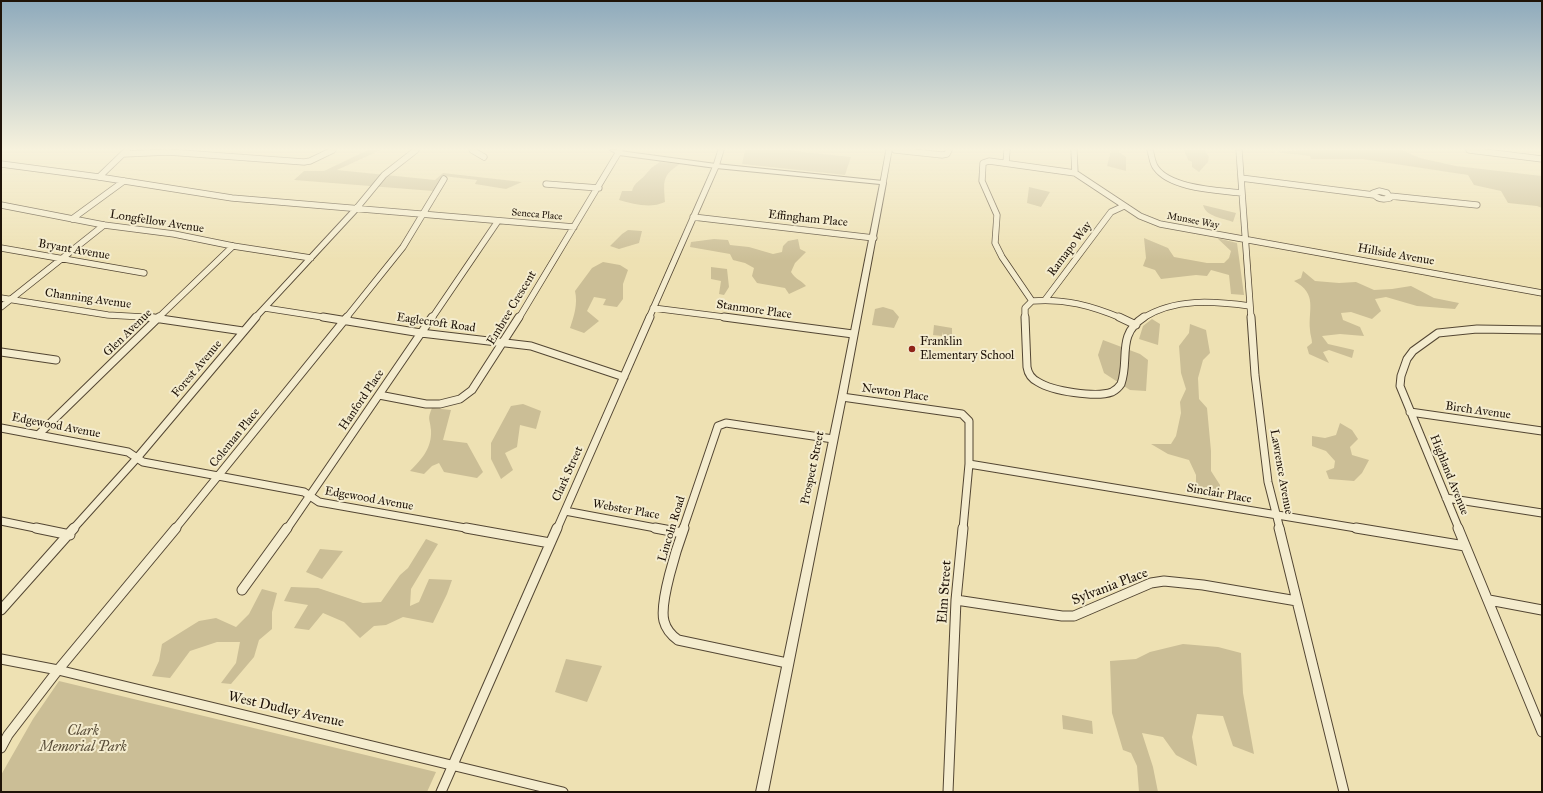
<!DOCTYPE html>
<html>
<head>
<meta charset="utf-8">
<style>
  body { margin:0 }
  #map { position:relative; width:1543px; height:793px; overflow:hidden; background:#eee1b3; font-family:"IM FELL Great Primer",serif }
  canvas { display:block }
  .frame { position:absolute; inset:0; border:2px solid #1f1308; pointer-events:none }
</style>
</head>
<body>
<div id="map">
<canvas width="1543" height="793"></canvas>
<div class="frame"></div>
</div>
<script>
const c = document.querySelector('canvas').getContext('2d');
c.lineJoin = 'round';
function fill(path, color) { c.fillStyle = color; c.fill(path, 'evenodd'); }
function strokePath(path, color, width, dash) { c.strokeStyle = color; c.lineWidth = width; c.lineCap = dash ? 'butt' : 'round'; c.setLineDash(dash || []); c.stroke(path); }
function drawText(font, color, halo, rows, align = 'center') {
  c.font = font + ' "IM FELL Great Primer",serif'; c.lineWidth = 4; c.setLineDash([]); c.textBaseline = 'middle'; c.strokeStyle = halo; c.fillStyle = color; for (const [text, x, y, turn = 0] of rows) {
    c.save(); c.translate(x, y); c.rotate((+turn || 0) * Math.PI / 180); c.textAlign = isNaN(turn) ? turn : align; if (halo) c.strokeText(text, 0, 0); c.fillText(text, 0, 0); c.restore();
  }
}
const green = new Path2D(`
  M 368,150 L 381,150 L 337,170 L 435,180 L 443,173 L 522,182 L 506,189 L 475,184 L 477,180 L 443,176 L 433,191 L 294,180 L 304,171 L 324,171 Z
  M 745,150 L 786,150 L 851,157 L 845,175 L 742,164 Z
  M 1111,150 L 1120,150 L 1119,152 L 1126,157 L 1126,171 L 1107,166 Z
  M 1184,150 L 1205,150 L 1209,157 L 1208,162 L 1199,172 L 1192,167 L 1192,162 L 1188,160 Z
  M 1306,150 L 1402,150 L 1420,158 L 1456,166 L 1542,176 L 1542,208 L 1537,206 L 1508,203 L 1501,191 L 1474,185 L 1468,175 L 1362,159 L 1311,159 L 1310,156 L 1275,152 Z
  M 660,162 L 680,164 C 661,176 664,182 665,202 C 650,209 634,204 619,200 L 622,191 L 632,191 C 634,182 641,181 646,174 C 651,168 653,166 660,162 Z
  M 1029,187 L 1050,192 L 1041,207 L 1027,203 Z
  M 1203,205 L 1236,213 L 1233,222 C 1223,218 1206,217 1203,205 Z
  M 628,230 L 642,231 L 639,243 L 619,249 L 610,246 L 622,234 Z
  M 1144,238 L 1168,248 L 1174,257 L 1207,263 L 1224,263 L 1229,258 L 1231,251 L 1217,238 L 1237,243 L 1244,295 L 1231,294 L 1229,275 L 1211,270 L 1207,276 L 1196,275 L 1161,279 L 1155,270 L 1143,266 L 1146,258 Z
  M 714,239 L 728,240 L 730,245 L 749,247 L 773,254 L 782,252 L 783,246 L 788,241 L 798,239 L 800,249 L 806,252 L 795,263 L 791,272 C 795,279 801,280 806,286 L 789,294 L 785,288 L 757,283 L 752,276 L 754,268 L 745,263 L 733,260 L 730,254 L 690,247 L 691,242 Z
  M 603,262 L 620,265 L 628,270 L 623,284 L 623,299 L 617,307 L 603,305 L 606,299 L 594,297 L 587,311 L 599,321 L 584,333 L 570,328 C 574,316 578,304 575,291 L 592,268 Z
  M 711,267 L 727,269 L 729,287 L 724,295 L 719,294 L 721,281 L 711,279 Z
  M 1303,271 L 1315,281 L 1339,283 L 1356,282 L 1374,290 L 1392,289 L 1411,286 L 1434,298 L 1459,303 L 1455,309 L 1417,306 L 1386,297 L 1375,299 L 1381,311 L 1372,319 L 1351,312 L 1341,313 L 1343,320 L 1360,327 L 1364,336 L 1340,334 L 1322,336 L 1328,344 L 1354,350 L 1352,358 L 1329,350 L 1323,352 L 1329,363 L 1309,354 L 1307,347 L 1312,343 C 1312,339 1310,334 1310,330 C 1308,309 1318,294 1294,281 L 1301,278 Z
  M 883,307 L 893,310 L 899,317 L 894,328 L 872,325 L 875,309 Z
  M 1152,319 L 1160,324 L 1158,345 L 1139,339 L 1143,326 Z
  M 1190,324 L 1206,330 L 1210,353 L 1203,360 L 1198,378 L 1199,399 L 1207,408 L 1211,451 L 1211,471 L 1220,485 L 1219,496 L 1196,487 L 1196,475 L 1189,460 L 1168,454 L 1151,444 L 1171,444 L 1176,436 L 1181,413 L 1180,402 L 1186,389 L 1181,373 L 1179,346 L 1189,333 Z
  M 934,325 L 952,328 L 952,338 L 943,336 L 943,332 L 942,336 L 933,335 Z
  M 1103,340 L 1140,354 L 1148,360 L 1146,391 L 1130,390 L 1104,373 L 1098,355 Z
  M 523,404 L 541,411 L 536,429 L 520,425 L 517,447 L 505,453 L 513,470 L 501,479 L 491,459 L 491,443 L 511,406 Z
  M 432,408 L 451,410 L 443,440 L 467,443 L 483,472 L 477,478 L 444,472 L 439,463 L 432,466 L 424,474 L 410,471 C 422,459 432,448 431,430 C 430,418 427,420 432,408 Z
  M 1340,423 L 1352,430 L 1358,439 L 1350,447 L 1352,455 L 1369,460 L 1362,473 L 1354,481 L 1329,479 L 1326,471 L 1334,468 L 1335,461 L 1326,451 L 1312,446 L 1312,436 L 1325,438 L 1336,435 Z
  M 426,539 L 438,544 L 411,589 L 410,606 L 419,602 L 429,579 L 452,580 L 447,594 L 433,623 L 403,617 L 386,625 L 374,626 L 360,638 L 344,622 L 323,613 L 309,630 L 294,628 L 308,605 L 284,601 L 291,587 L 318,588 L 363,603 L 381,602 L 400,575 L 408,568 Z
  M 320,549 L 343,551 L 322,579 L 306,572 Z
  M 262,589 L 277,593 L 272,612 L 272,629 L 259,640 L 254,657 L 231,684 L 221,683 L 236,663 L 240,642 L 217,642 L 190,651 L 170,678 L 152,676 L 159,661 L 162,644 L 199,621 L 216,618 L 236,627 L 249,614 Z
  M 1183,644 L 1218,647 L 1241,653 L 1243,693 L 1254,754 L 1233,746 L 1223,716 L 1197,714 L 1192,737 L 1197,766 L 1176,755 L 1163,737 L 1142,733 L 1153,767 L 1158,792 L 1139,792 L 1137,766 L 1131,753 L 1123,750 L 1112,713 L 1110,661 L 1136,659 L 1150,652 Z
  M 566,659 L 602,666 L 587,702 L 555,692 Z
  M 59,681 L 436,772 L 427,792 L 1,792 L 1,775 L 33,719 Z
  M 1062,715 L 1092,721 L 1093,734 L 1063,729 Z`);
const minorFar2 = new Path2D(`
  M 472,150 L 484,157
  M 895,150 L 942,155 L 947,154 L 949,150
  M 1074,150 L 1075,173
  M 1150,150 C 1152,156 1152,163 1156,168 C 1171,189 1218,190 1242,193
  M 1239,150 L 1251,318
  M 1469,150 L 1542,159
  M 124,154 L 168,152 L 304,162 L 310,161 L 333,150
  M 1006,163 L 1007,150
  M 1,164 L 99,177 L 232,198 L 574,227
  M 99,177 L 127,150
  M 1241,178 L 1374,195
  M 883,183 L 889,150
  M 546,184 L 599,188
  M 1379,191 L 1387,193 L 1390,198 C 1383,200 1377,199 1373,193 Z
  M 1390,196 L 1477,205
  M 1,205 L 104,225 L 174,234 L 233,246 L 311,258
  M 693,217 L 874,238
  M 72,219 L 124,181
  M 1,248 L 144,273
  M 1,298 L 108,315 L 161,318
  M 1045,300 L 1111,212 L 1124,206
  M 1032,301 C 1064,298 1092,306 1121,318
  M 1,307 L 104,225
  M 265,308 L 329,318
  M 653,308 L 732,318
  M 158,318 L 233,246
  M 255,318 L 356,209 L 384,175 L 416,150
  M 346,318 L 403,247 L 444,179
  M 432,318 L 498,221
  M 519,318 L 620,150
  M 649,318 L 716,166 L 721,150
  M 1025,318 L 1025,308 L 1032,301 L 1002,257 L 995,243 L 997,215 L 982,181 L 983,163 L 989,161 L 1075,173 L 1140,216 L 1160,224 L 1542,293
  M 1143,318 C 1175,298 1213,301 1250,306`);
const minorFar1 = new Path2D(`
  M 147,317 L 243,331
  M 323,317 L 421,333 L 531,346 L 624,377
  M 724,317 L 853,334
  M 1025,317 L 1027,367 C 1028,374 1032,379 1038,382 C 1052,391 1096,398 1112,392 C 1116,390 1119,387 1121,384 C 1130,359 1116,335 1144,317
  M 1119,317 L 1136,325
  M 1251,317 L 1255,375 L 1268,482 L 1280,529
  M 1,352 L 56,360
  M 379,395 L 426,404 L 440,404 L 460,399 L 472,390 L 519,317
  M 842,397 L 962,414 L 969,421 L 969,464 L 963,529
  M 1410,412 L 1542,431
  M 1,428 L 128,452 L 143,462 L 304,492 L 319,502 L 471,529
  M 38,435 L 159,317
  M 969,464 L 1362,529
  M 1446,498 L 1542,513
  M 565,511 L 661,529
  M 1,521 L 40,529
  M 73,529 L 137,458 L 256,317
  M 175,529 L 347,317
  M 287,529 L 432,317
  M 557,529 L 650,317
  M 683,529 L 718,426 L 726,423 L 833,439
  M 1459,529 L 1400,386 L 1401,376 L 1407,359 L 1413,351 L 1438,333 L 1477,329 L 1542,330`);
const minor = new Path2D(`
  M 36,528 L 70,535
  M 466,528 L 550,543
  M 655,528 L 682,533
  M 684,528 C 677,547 659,603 664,621 C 666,629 671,635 678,640 L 787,663
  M 1279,528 L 1344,792
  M 1356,528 L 1465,546
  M 1458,528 L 1542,732
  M 242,590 L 287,528
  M 956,600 L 1062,616 L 1074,616 L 1151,583 L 1164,581 L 1203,585 L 1297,601
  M 1489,600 L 1542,610
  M 1,610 L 74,528
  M 1,659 L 58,670 L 563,792
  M 1,748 L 8,735 L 58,670 L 176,528
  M 441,792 L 557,528
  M 948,792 L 956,600 L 963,528`);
const tertiary = new Path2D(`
  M 610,150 L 617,150 L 620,151 L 716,164 L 883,181 L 886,183 L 846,397 L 768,792 L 756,792 L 838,397 L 880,184 L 716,168 L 619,155 Z`);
const markers = [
  [912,349,4,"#8f2418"]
];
const farStreetnames = [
  ["Seneca Place",537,215,5],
  ["Munsee Way",1193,221,11]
];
const streetNames = [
  ["Effingham Place",808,219,6],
  ["Longfellow Avenue",157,222,9],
  ["Ramapo Way",1070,249,-53],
  ["Bryant Avenue",74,250,10],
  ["Hillside Avenue",1396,255,10],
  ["Channing Avenue",88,299,8],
  ["Embree Crescent",512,308,-59],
  ["Stanmore Place",754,310,8],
  ["Eaglecroft Road",436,323,8],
  ["Glen Avenue",128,333,-44],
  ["Forest Avenue",197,369,-50],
  ["Newton Place",895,393,8],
  ["Hanford Place",362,400,-56],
  ["Birch Avenue",1478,411,8],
  ["Edgewood Avenue",56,426,11],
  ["Coleman Place",235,438,-51],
  ["Prospect Street",813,468,-78],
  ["Lawrence Avenue",1281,472,80],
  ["Clark Street",568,474,-66],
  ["Highland Avenue",1449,475,68],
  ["Sinclair Place",1219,494,10],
  ["Edgewood Avenue",369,499,10],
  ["Webster Place",626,510,10],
  ["Lincoln Road",672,529,-73]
];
const poiNames = [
  ["Franklin",920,342],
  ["Elementary School",920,356]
];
const nearStreetnames = [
  ["Sylvania Place",1110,587,-21],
  ["Elm Street",945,592,-86],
  ["West Dudley Avenue",286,710,13]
];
const nearParknames = [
  ["Clark",83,732],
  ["Memorial Park",83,748]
];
fill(green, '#cbbe96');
strokePath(minorFar2, '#534633', 7);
strokePath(minorFar1, '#534633', 9);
strokePath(minor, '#534633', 11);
strokePath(tertiary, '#534633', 2);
strokePath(minorFar2, '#f4ecce', 5.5);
strokePath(minorFar1, '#f4ecce', 7);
strokePath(minor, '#f4ecce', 9);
fill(tertiary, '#f4ecce');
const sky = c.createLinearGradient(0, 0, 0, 261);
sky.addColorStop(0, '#8eaabc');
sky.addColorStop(0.57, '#f7f2dd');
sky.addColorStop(1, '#f7f2dd00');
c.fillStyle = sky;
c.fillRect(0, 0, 1543, 261);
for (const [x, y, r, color] of markers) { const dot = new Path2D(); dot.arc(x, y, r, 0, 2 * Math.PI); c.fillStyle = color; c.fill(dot); strokePath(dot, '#f4ecce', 1.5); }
drawText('10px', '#1f1308', '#f4ecce', farStreetnames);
drawText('12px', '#1f1308', '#f4ecce', streetNames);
drawText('12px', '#1f1308', '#f4ecce', poiNames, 'left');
drawText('14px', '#1f1308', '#f4ecce', nearStreetnames);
drawText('italic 14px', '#5b4f3a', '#f4ecce', nearParknames);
</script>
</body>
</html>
